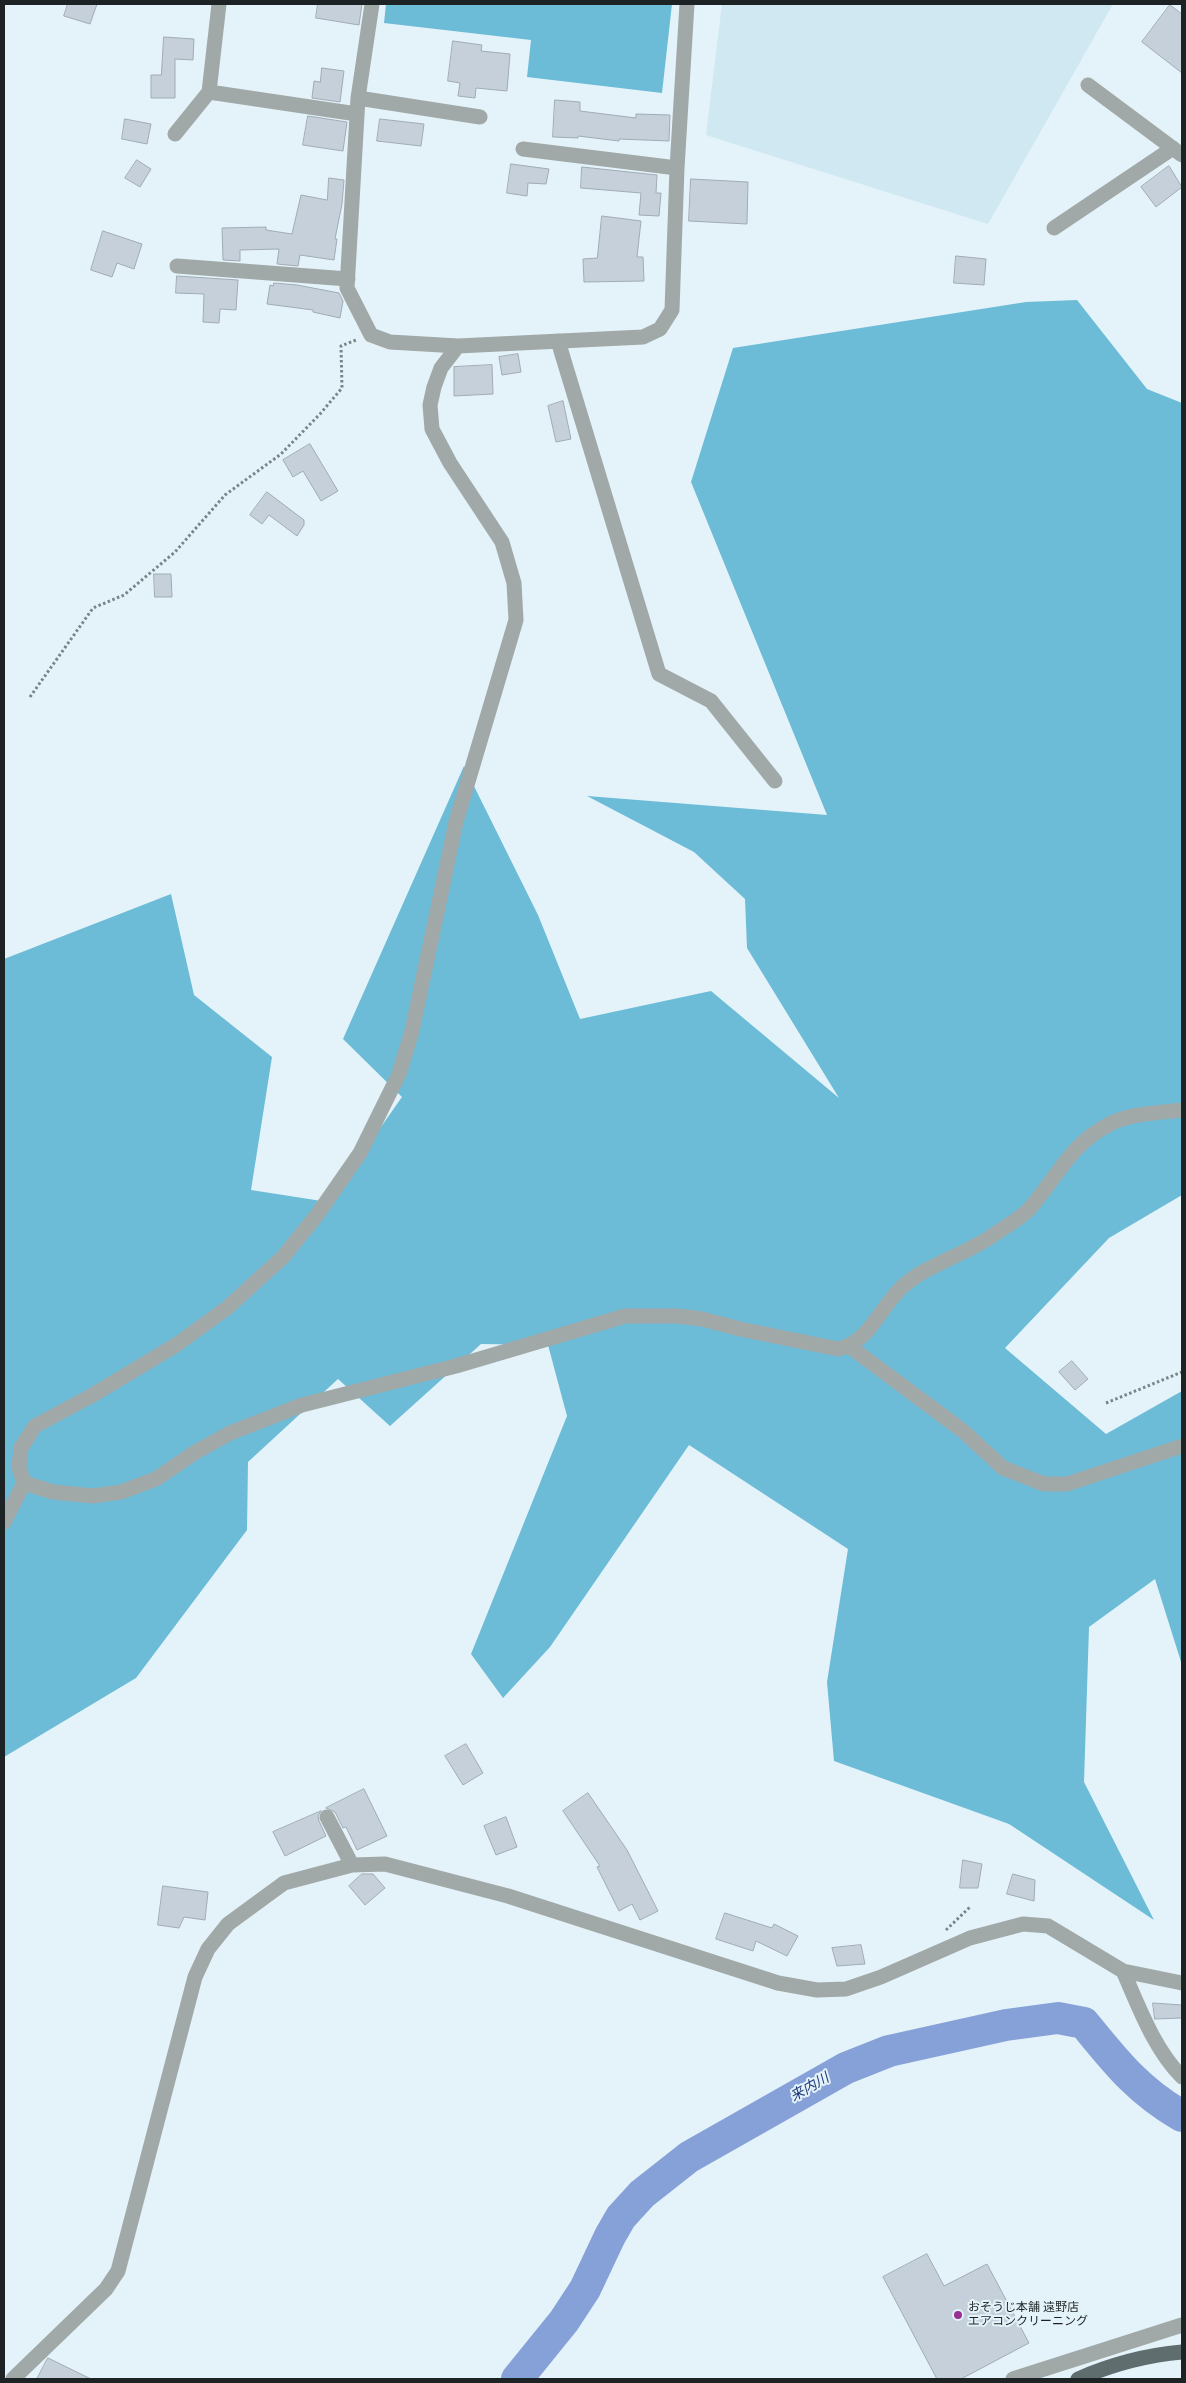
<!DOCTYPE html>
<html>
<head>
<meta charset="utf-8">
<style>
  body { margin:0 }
  #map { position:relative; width:1186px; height:2383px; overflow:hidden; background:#e3f3f9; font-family:Roboto,sans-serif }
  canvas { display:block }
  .frame { position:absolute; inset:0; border:5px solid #1d2325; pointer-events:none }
</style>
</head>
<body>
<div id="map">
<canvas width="1186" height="2383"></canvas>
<div class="frame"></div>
</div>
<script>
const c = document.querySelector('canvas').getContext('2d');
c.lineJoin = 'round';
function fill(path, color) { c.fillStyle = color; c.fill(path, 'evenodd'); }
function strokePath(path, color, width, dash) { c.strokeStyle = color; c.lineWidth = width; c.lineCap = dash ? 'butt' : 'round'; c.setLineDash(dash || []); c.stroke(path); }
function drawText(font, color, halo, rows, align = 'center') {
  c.font = font + ' Roboto,"Noto Sans JP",sans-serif'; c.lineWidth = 4; c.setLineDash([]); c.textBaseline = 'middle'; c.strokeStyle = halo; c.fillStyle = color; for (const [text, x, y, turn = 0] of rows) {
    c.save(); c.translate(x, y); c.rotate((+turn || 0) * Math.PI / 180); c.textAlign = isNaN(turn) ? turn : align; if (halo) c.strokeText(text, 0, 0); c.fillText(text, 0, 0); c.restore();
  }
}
const built = new Path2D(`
  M 722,4 L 1113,4 L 988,224 L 706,135 Z`);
const forest = new Path2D(`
  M 386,4 L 672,4 L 662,93 L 527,77 L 531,40 L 384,23 Z
  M 1077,300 L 1147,389 L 1182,403 L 1182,1195 L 1109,1238 L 1005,1348 L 1106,1434 L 1182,1391 L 1182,1665 L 1155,1579 L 1089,1627 L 1084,1782 L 1154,1920 L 1009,1824 L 834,1761 L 827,1682 L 848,1549 L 689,1445 L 550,1647 L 503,1698 L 471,1654 L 567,1416 L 548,1345 L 481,1344 L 390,1426 L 338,1379 L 248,1462 L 247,1530 L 136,1678 L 4,1757 L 4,959 L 171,894 L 194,995 L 272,1057 L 251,1190 L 328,1202 L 402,1097 L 343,1039 L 464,766 L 538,915 L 580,1019 L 711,991 L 839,1098 L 747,948 L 745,899 L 694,852 L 587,796 L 827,815 L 691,482 L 733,348 L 1026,302 Z`);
const river = new Path2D(`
  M 517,2379 L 564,2321 L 585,2289 L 610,2236 L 621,2217 L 642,2194 L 689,2157 L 846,2068 L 889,2051 L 1006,2025 L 1058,2018 L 1084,2023 C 1115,2061 1138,2091 1182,2116`);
const building = new Path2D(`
  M 68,4 L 97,4 L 90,24 L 64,16 Z
  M 318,4 L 362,4 L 359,25 L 316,18 Z
  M 1170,5 L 1182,14 L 1182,73 L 1142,42 Z
  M 164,37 L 194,39 L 193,60 L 175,59 L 175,98 L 151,98 L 151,75 L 161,75 Z
  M 453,41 L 482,45 L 481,51 L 510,54 L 507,91 L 476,88 L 475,98 L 458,96 L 460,83 L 448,81 Z
  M 322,68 L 344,71 L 340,102 L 312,98 L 314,81 L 320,82 Z
  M 555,100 L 580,102 L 580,111 L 636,118 L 636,114 L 670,115 L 669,141 L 619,139 L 619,141 L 578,136 L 578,138 L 553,137 Z
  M 308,116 L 347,122 L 343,151 L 303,145 Z
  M 125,119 L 151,124 L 147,144 L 122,139 Z
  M 380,119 L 424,124 L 421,146 L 377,141 Z
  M 137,160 L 151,169 L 140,187 L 125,178 Z
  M 511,164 L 549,169 L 546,184 L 528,183 L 527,196 L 507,193 Z
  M 1169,166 L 1182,187 L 1156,207 L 1141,187 Z
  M 582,167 L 657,175 L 656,193 L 661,193 L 659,216 L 639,215 L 641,193 L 581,188 Z
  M 329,178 L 344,180 L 342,204 L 335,239 L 337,239 L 334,260 L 300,255 L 298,266 L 277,264 L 279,249 L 240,250 L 240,261 L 223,260 L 222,228 L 266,227 L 266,230 L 292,234 L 301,195 L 327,200 Z
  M 691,179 L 748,182 L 747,224 L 689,221 Z
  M 602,216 L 641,221 L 637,257 L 643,257 L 644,281 L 584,282 L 583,259 L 597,258 Z
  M 103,231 L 142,244 L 134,269 L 117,263 L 112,277 L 91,270 Z
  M 956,256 L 986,259 L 984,285 L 954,283 Z
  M 177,276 L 238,280 L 236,310 L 220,309 L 219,323 L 203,322 L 204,294 L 176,293 Z
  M 274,283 L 297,285 L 339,293 L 343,301 L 340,318 L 313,312 L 313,310 L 267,304 L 270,285 L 273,286 Z
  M 518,354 L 521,372 L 502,375 L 499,357 Z
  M 492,365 L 493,394 L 454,396 L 454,367 Z
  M 563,401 L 571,439 L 556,442 L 548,406 Z
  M 310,444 L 338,491 L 321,501 L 303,471 L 293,477 L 283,460 Z
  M 267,492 L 304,520 L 304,525 L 297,536 L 269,515 L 262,524 L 250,515 Z
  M 154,574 L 171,574 L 172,597 L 155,597 Z
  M 1072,1361 L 1088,1379 L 1075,1390 L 1059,1372 Z
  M 466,1744 L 483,1773 L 463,1785 L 445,1756 Z
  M 364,1789 L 387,1836 L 357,1850 L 346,1827 L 343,1828 L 335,1812 L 326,1808 Z
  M 588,1793 L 627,1850 L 658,1911 L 640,1920 L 632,1904 L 619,1911 L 597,1867 L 600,1866 L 563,1811 Z
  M 321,1811 L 318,1816 L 319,1821 L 326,1836 L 285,1856 L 273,1832 Z
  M 506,1817 L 517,1847 L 496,1855 L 484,1826 Z
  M 963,1860 L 982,1864 L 978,1888 L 960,1888 Z
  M 362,1874 L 373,1874 L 385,1888 L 365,1905 L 349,1886 Z
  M 1013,1874 L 1035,1880 L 1034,1901 L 1007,1894 Z
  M 163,1886 L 208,1892 L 205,1920 L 184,1917 L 179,1928 L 158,1925 Z
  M 725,1913 L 772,1928 L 774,1924 L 798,1936 L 787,1956 L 756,1941 L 753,1951 L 716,1939 Z
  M 861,1945 L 865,1964 L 837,1966 L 832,1948 Z
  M 1153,2003 L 1182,2005 L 1182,2018 L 1155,2019 Z
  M 927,2254 L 944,2286 L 987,2264 L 1029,2343 L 961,2379 L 937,2379 L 883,2277 Z
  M 48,2358 L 91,2379 L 37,2379 Z`);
const path = new Path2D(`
  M 30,697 L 93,608 L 124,595 L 175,552 L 225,495 L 281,454 L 320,414 L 342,388 L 341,346 L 356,340
  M 1106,1403 L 1182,1372
  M 946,1930 L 970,1907`);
const minor = new Path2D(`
  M 219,4 L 209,92 L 357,114
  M 372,4 L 358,98 L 347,288 L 371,335 L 390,342 L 458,346 L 643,337 L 660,329 L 672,310 L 677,168 L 687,4
  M 1088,85 L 1182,155
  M 358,98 L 480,117
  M 175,134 L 209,92
  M 523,149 L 677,168
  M 1054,228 L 1173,148
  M 177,266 L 348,279
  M 558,341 L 659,674 L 711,701 L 775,781
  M 849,1346 L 963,1431 L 1003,1468 L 1044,1484 L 1067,1484 L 1182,1446
  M 24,1483 L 53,1492 L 93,1496 L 121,1492 L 156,1479 L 194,1453 L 230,1433 L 302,1405 L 456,1366 L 625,1316 L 678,1316 L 702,1319 L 740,1329 L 838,1349 C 869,1343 881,1306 902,1287 C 929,1263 966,1255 995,1234 C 1006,1226 1022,1218 1031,1207 C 1056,1178 1072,1143 1108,1125 C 1130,1113 1158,1113 1182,1110
  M 4,1522 L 24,1483 L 19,1467 L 21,1448 L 35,1426 L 91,1396 L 176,1345 L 227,1308 L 283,1257 L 317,1215 L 360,1153 L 399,1074 L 412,1031 L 456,822 L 516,620 L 514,583 L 502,542 L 450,463 L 432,429 L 430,405 L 434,387 L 441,368 L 458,346
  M 327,1817 L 352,1865
  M 1123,1971 C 1139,2007 1154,2049 1182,2077
  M 13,2379 L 106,2289 L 118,2271 L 195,1977 L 208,1949 L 228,1924 L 284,1883 L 352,1865 L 385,1864 L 508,1896 L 778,1983 L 817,1990 L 846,1989 L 881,1977 L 970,1938 L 1023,1924 L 1048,1926 L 1123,1971 L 1182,1983
  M 1013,2379 L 1182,2325`);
const major = new Path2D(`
  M 1078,2379 C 1110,2365 1148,2355 1182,2352`);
const markers = [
  [958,2315,5,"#963095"]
];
const poiNames = [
  ["おそうじ本舗 遠野店",968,2308],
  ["エアコンクリーニング",968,2322]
];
const waterNames = [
  ["来内川",810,2088,-30]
];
fill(built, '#cfe8f1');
fill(forest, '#6cbbd7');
strokePath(river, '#86a0d8', 32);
fill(building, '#c5d0da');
strokePath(building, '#a0abb5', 1);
strokePath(path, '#798488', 3, [2.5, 2.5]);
strokePath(minor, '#a1a8a8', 15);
strokePath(major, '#606d6e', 15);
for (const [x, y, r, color] of markers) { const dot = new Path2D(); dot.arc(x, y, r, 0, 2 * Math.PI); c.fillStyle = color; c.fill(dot); strokePath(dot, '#e3f3f9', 2); }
drawText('12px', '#1d2325', '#e3f3f9', poiNames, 'left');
drawText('italic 14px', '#1e3779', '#e3f3f9', waterNames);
</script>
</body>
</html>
